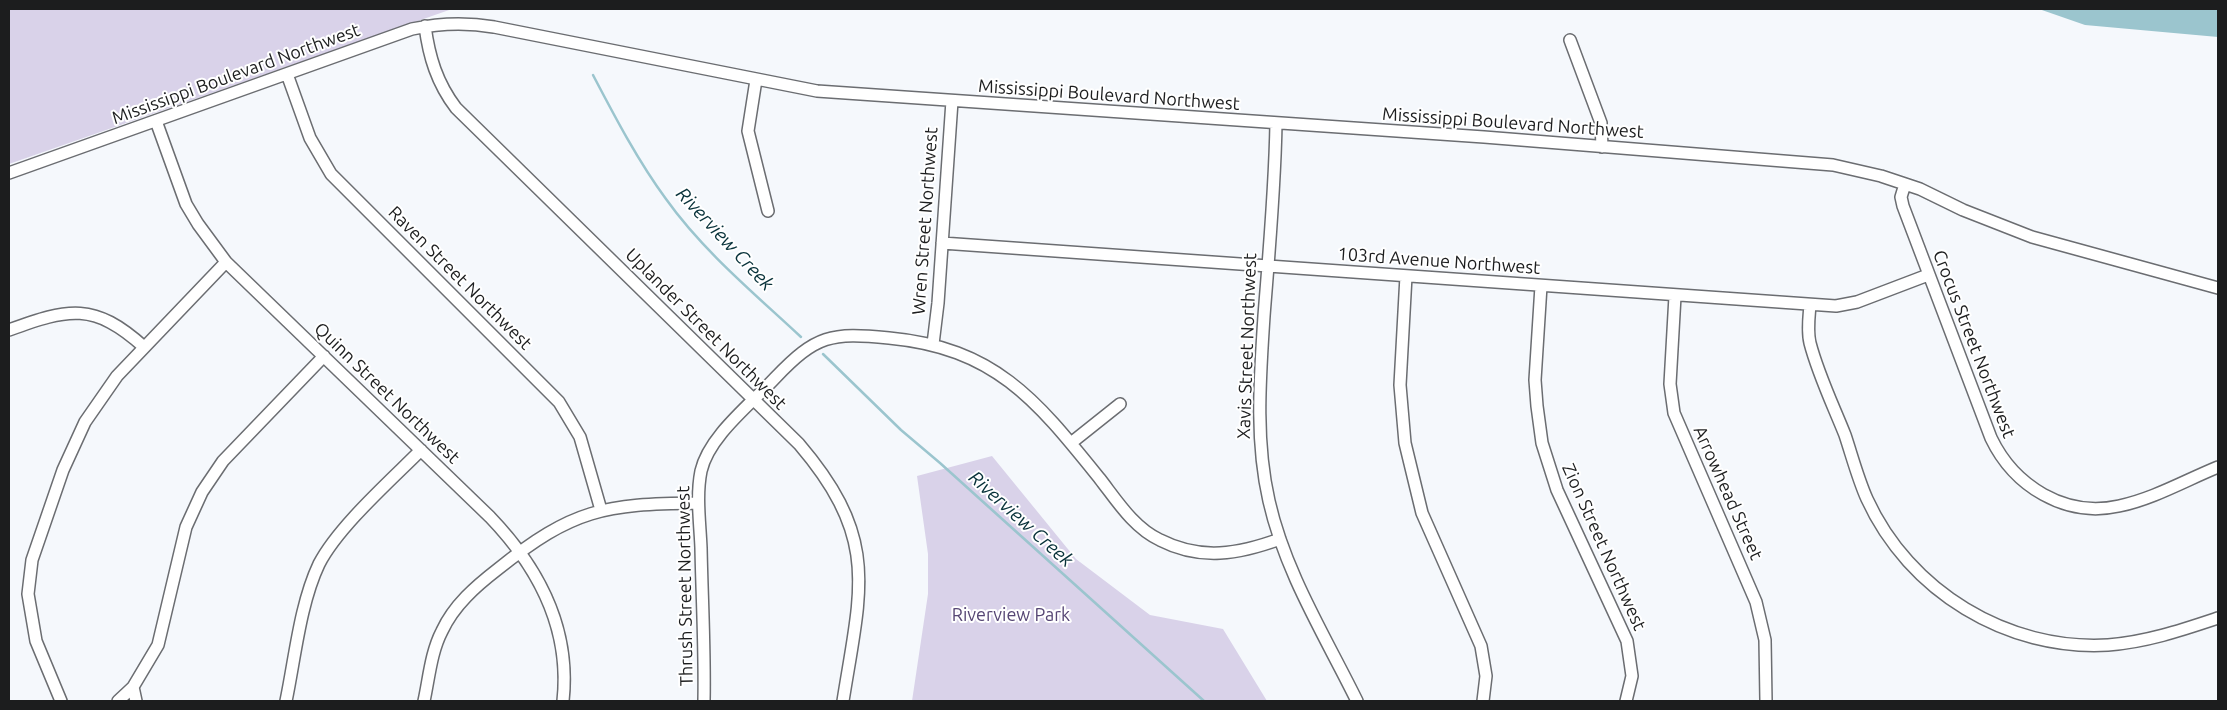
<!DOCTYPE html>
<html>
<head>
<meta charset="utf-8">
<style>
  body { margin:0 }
  #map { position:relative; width:2227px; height:710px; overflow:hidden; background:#f5f8fc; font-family:Ubuntu,sans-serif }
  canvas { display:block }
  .frame { position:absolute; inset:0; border:10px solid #1c1d1e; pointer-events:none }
</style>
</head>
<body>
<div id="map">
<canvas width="2227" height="710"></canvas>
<div class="frame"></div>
</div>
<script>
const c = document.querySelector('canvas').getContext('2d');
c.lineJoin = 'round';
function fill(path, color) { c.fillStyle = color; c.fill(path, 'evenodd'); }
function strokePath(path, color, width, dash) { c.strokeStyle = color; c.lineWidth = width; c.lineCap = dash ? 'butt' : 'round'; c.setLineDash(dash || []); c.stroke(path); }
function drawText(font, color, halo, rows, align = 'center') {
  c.font = font + ' Ubuntu,sans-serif'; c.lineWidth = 4; c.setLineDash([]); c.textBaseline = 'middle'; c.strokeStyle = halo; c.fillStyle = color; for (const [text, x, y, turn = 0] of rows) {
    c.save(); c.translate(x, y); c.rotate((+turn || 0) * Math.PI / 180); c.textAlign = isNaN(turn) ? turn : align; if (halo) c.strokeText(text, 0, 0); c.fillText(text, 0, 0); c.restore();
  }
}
const green = new Path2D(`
  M 9,9 L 452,9 L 9,164 Z
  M 992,456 L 1076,559 L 1150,615 L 1223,629 L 1267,701 L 912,701 L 928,594 L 928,554 L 917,476 Z`);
const water = new Path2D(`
  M 2039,9 L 2218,9 L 2218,37 L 2085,25 Z`);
const stream = new Path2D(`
  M 593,75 C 615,117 638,161 666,199 C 703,251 755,294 801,337
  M 823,354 L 901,430 L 940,463 L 1204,701`);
const minor = new Path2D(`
  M 425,26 C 429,57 437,83 456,108 L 799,444 C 880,539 861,588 843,701
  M 1570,40 L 1601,123 L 1602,147
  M 287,74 L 310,138 L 331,174 L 559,402 L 580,437 L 601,510
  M 756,80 L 748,131 L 768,211
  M 156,121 L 186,204 L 198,224 L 226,262 L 490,517 C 539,568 571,628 563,701
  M 1276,123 C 1275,188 1269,252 1264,316 C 1260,378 1255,440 1269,501 C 1285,572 1325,636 1357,701
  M 9,173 L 412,29 C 440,23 465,22 494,27 L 817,91 L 1484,137 L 1833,165 L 1881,176 L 1920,189 L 1963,210 L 2032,237 L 2218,288
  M 1905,184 L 1901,197 L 1903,206 L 1991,438 C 2014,486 2065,518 2119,506 C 2153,499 2186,480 2218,467
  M 942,243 L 1836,306 L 1857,302 L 1928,275
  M 1406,276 L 1400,385 L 1405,443 L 1422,513 L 1481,646 L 1486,676 L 1483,701
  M 1541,286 L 1535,380 L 1537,406 L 1542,443 L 1557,490 L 1627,641 L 1632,676 L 1626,701
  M 1675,296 L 1670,384 L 1674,413 L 1756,602 L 1765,640 L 1766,701
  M 1810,305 C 1809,317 1807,331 1810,343 C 1818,374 1833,405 1845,435 C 1852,456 1858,479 1867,499 C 1909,591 2007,651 2108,645 C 2147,642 2182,630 2218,618
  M 9,330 C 69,308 94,302 144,347
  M 933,344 L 938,303 L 952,101
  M 1071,443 L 1120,404
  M 133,687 L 136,701
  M 61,701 L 36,641 L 28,594 L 32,560 L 63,470 L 85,422 L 117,376 L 226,262
  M 118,701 L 133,687 L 158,645 L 186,527 L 202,492 L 223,461 L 324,356
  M 286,701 C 295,658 300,604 319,564 C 338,527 390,481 421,450
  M 424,701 C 429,678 431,652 442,631 C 454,605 476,586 498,569 C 573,509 604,504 698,503
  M 704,701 C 705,650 702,599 701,548 C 700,523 696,496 701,471 C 709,436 751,404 775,378 C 816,335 831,332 889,338 C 996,348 1037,401 1100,479 C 1117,501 1134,528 1160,540 C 1201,561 1239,554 1280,539`);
const streetNames = [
  ["Mississippi Boulevard Northwest",236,74,-20],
  ["Mississippi Boulevard Northwest",1109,95,4],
  ["Mississippi Boulevard Northwest",1513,123,4],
  ["Wren Street Northwest",925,221,-86],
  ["103rd Avenue Northwest",1439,261,4],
  ["Raven Street Northwest",460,278,45],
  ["Uplander Street Northwest",706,329,45],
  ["Crocus Street Northwest",1974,344,69],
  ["Xavis Street Northwest",1247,346,-88],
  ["Quinn Street Northwest",387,393,44],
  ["Arrowhead Street",1728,493,66],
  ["Zion Street Northwest",1604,547,66],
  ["Thrush Street Northwest",685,586,-91]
];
const parkNames = [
  ["Riverview Park",1011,615]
];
const waterNames = [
  ["Riverview Creek",725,239,47],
  ["Riverview Creek",1021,519,42]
];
fill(green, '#d9d2e9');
fill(water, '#9bc5ce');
strokePath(stream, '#9bc5ce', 2.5);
strokePath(minor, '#6b6d71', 14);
strokePath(minor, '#fff', 11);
drawText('18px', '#1c1d1e', '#fff', streetNames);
drawText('18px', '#564674', '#fff', parkNames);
drawText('italic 19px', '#073139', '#fff', waterNames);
</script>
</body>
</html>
